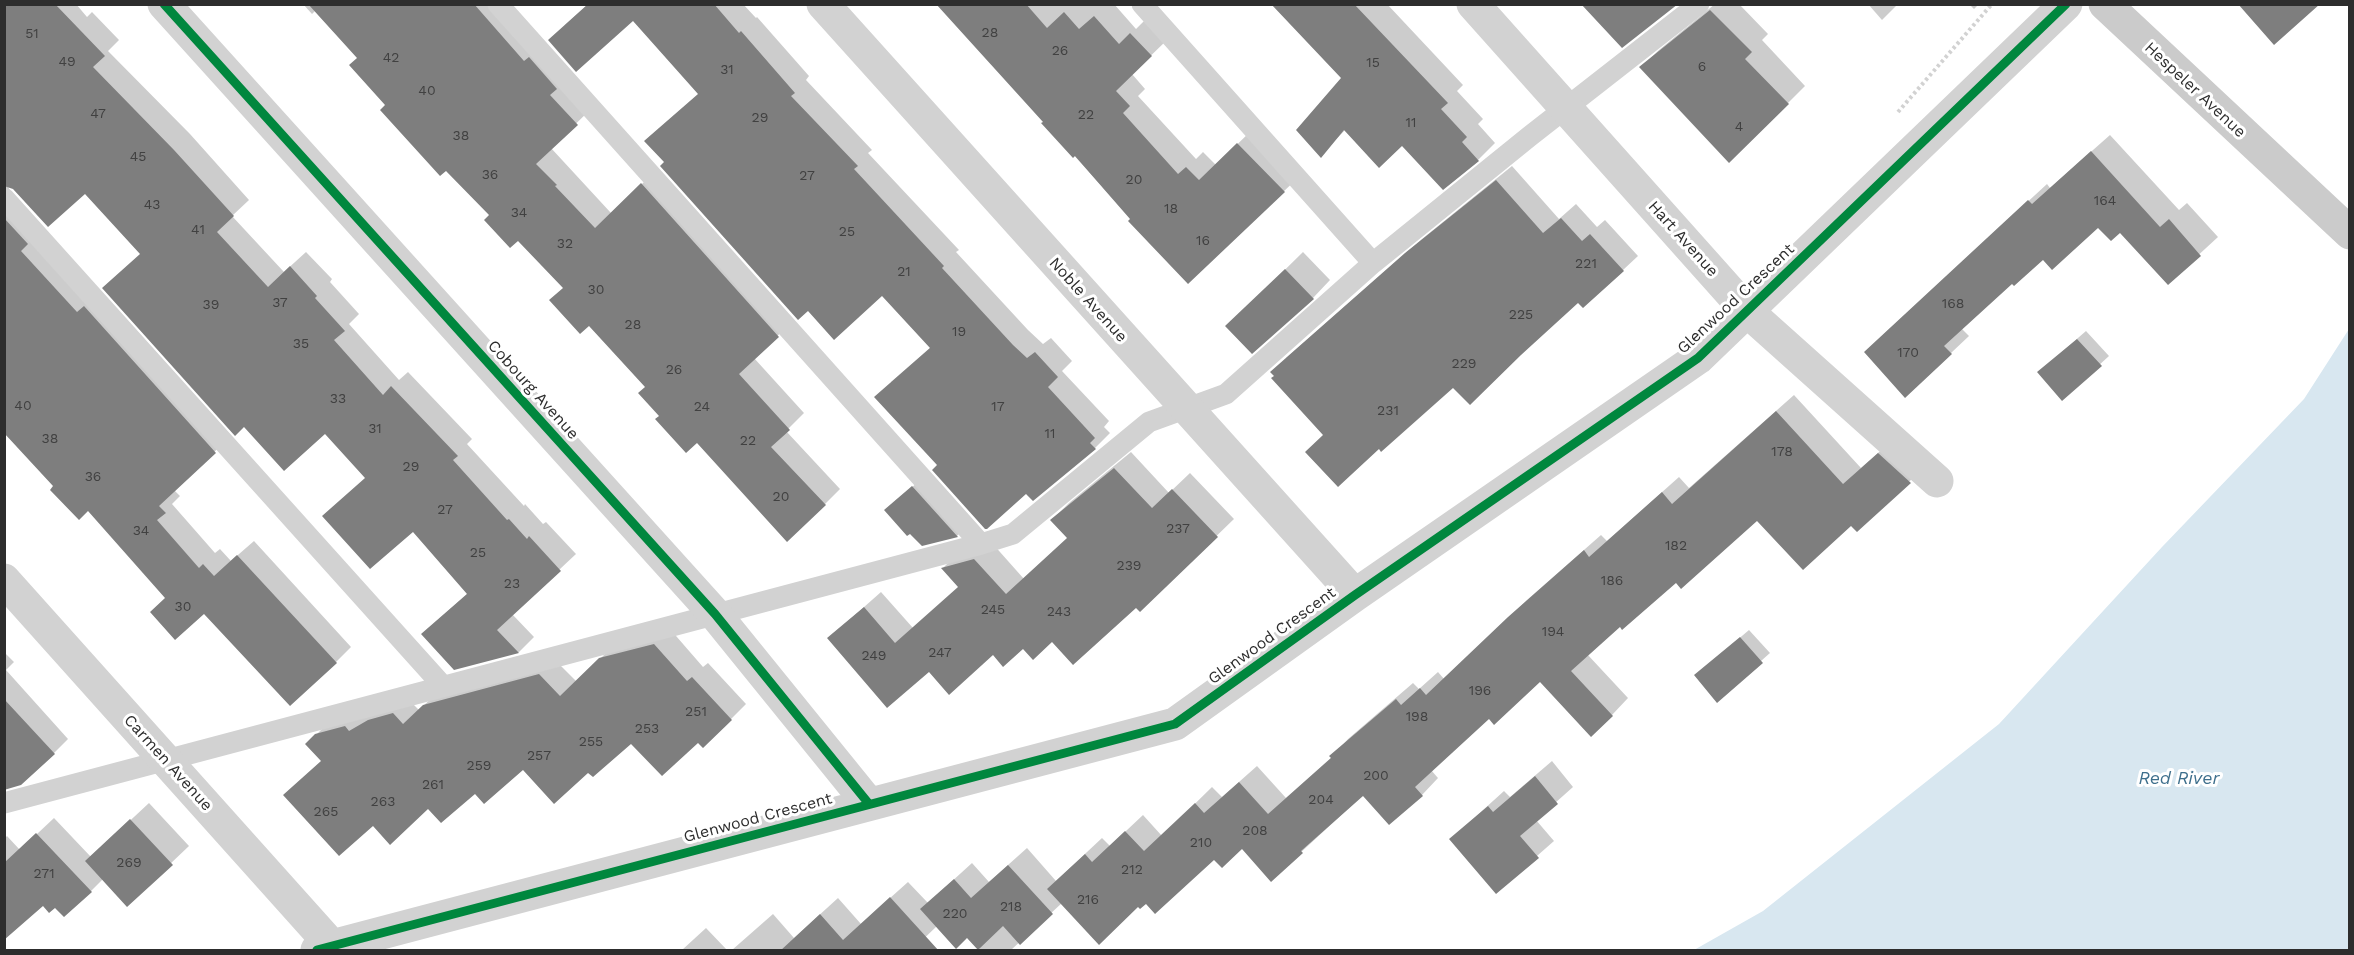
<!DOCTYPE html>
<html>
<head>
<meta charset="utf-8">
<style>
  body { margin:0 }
  #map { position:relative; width:2354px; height:955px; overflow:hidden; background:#fff; font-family:"Work Sans",sans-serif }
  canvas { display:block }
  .frame { position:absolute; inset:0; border:6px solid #2d2d2d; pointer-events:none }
</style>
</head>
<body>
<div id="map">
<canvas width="2354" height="955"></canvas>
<div class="frame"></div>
</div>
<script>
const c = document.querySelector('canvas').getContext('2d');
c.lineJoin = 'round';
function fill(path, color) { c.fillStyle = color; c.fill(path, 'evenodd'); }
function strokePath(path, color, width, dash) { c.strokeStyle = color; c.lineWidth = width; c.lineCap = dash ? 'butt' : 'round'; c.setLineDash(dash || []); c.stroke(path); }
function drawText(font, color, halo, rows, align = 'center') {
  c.font = font + ' "Work Sans",sans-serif'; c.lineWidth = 6; c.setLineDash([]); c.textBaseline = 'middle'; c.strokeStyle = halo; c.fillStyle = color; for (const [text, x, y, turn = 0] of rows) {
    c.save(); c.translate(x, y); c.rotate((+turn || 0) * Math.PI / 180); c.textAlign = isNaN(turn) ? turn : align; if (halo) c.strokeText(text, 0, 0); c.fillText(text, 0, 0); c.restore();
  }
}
const water = new Path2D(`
  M 2349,329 L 2349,950 L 1694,950 L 1763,911 L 1999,724 L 2162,547 L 2304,399 Z`);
const shadow = new Path2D(`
  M 4,4 L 76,4 L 87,17 L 92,12 L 119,40 L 108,51 L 190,134 L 249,200 L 232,216 L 284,272 L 306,252 L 332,279 L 330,282 L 359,314 L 349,324 L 399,380 L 408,372 L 472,439 L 467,444 L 524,506 L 525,504 L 543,524 L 546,522 L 576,554 L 512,614 L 534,637 L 519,652 L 455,669 L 439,619 L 468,593 L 325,432 L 141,253 L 85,192 L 6,182 L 10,191 L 231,436 L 174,490 L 180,496 L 172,504 L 215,553 L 220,549 L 231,561 L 254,541 L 351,647 L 336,662 L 166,597 L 88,509 L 56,486 L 4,430 Z
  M 303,4 L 503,4 L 592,108 L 551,148 L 611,213 L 658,169 L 793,321 L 754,358 L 804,413 L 786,431 L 840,489 L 825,504 L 697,441 L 661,415 L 647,387 L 564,287 L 387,105 L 358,58 L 315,11 L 312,14 Z
  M 588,4 L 743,4 L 756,18 L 757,17 L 809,76 L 806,80 L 872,150 L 868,153 L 959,250 L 956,252 L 1028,330 L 1043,344 L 1051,338 L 1072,361 L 1062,371 L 1109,421 L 1104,427 L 1110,433 L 1095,448 L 1026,492 L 938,465 L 891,382 L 931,347 L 882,294 L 665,162 L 700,93 L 633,19 L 565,25 Z
  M 938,4 L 1114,4 L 1136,29 L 1147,18 L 1168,39 L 1132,74 L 1145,89 L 1138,96 L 1196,159 L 1203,152 L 1216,165 L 1254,128 L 1301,175 L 1188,282 Z
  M 1272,4 L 1387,4 L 1463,85 L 1457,91 L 1483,119 L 1478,124 L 1495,143 L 1478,160 L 1346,129 L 1321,155 L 1343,78 Z
  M 1715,4 L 1739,4 L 1768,34 L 1762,40 L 1805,86 L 1788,103 L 1641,67 L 1659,50 Z
  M 1868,4 L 1898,4 L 1882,20 Z
  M 1969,4 L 1979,4 L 1974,9 Z
  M 2110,135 L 2179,210 L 2187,203 L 2218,237 L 2168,283 L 2120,231 L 2098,226 L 2043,258 L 2012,282 L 1961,328 L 1969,336 L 1951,353 L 1883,335 L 2047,184 L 2050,188 Z
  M 1512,166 L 1559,219 L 1576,204 L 1597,227 L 1605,220 L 1638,256 L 1623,270 L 1453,386 L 1379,447 L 1324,434 L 1286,358 L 1422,239 Z
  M 1303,252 L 1330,280 L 1313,298 L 1245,309 Z
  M 2086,331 L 2109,356 L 2062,399 L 2048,364 Z
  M 1794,395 L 1861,468 L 1896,437 L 1927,465 L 1857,530 L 1851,524 L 1757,518 L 1620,625 L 1587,654 L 1628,698 L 1612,715 L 1540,680 L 1489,717 L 1431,770 L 1438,778 L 1422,795 L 1364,794 L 1271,880 L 1242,847 L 1214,858 L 1146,902 L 1062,903 L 1011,950 L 981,950 L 967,936 L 937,926 L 912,950 L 732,950 L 773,914 L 794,938 L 838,898 L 861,924 L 908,882 L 928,903 L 972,863 L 989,882 L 1027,848 L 1056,881 L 1102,838 L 1110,846 L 1143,815 L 1162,836 L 1212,787 L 1222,797 L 1257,766 L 1286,798 L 1332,757 L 1348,739 L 1413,683 L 1419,689 L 1438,672 L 1444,679 L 1527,600 L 1601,535 L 1607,541 L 1679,477 L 1689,488 Z
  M 1131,452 L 1169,493 L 1190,473 L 1234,519 L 1140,610 L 1136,605 L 1052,640 L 929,670 L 829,638 L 881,592 L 913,628 L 960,586 L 943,568 L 960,551 L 992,543 L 1024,579 L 1069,537 L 1052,520 L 1069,503 Z
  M 922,479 L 965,527 L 957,536 L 922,545 L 895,501 Z
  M 670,629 L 703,667 L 708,663 L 746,704 L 731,719 L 698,741 L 632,742 L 589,770 L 523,768 L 475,791 L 428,807 L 322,760 L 307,744 L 332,719 L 408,699 L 419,710 L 440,690 L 555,660 L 577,682 L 616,643 Z
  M 1749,630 L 1770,653 L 1717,700 L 1696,675 Z
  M 4,652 L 14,662 L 6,670 L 68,739 L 54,753 L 4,774 Z
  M 1552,761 L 1573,787 L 1536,820 L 1554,841 L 1496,892 L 1451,839 L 1504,791 L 1510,797 Z
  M 149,803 L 189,846 L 127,905 L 103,879 L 91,891 L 55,906 L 43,904 L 4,918 L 4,839 L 7,836 L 20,850 L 54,818 L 91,857 Z
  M 706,928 L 727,950 L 682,950 Z`);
const building = new Path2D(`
  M 4,4 L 55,4 L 105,56 L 93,67 L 174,150 L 234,216 L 217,232 L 268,287 L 290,266 L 317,296 L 315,298 L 345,331 L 334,340 L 383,395 L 391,386 L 458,456 L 453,460 L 507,520 L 509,519 L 527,539 L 529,536 L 561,571 L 497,630 L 519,653 L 454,670 L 421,634 L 467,594 L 413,532 L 370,569 L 322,516 L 365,478 L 325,434 L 284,471 L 244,427 L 235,436 L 102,288 L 140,254 L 85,194 L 48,227 L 13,189 L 4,186 Z
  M 308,4 L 474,4 L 524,61 L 529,57 L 557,89 L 550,95 L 578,125 L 536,164 L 557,185 L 555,186 L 595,228 L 641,183 L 779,337 L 739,374 L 790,430 L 771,447 L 826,505 L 787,542 L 697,443 L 686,453 L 655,419 L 659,416 L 638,393 L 645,387 L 589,326 L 580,334 L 549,300 L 563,288 L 518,241 L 510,248 L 484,220 L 489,215 L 446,171 L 440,176 L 380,110 L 385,105 L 349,65 L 357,58 Z
  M 714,4 L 739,33 L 741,31 L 795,93 L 791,96 L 858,166 L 854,169 L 944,266 L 942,268 L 1013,345 L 1027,358 L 1035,352 L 1058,377 L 1048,387 L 1095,438 L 1090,443 L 1096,449 L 1033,501 L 1026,494 L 987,529 L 985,529 L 932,470 L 937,465 L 874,397 L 930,348 L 882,296 L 834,340 L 808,311 L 798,320 L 660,166 L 664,162 L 644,141 L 698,94 L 633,21 L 576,72 L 548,40 L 587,5 Z
  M 936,4 L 1026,4 L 1047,28 L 1064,12 L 1079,29 L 1094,16 L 1119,44 L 1130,33 L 1152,56 L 1116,91 L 1130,106 L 1123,113 L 1178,174 L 1186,167 L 1199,180 L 1237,143 L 1285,192 L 1188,284 L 1128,221 L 1130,219 L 1075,156 L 1073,158 L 1041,123 L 1043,122 Z
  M 1271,4 L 1354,4 L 1448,103 L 1441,109 L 1467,137 L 1462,142 L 1479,161 L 1443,190 L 1402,146 L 1379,168 L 1344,130 L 1321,158 L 1296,130 L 1341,78 Z
  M 1581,4 L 1678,4 L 1622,48 Z
  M 2238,4 L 2320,4 L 2274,45 Z
  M 1710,10 L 1752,52 L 1745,59 L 1789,104 L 1729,163 L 1639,67 Z
  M 2091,151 L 2160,227 L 2169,219 L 2201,256 L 2168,285 L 2120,233 L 2111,241 L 2098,228 L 2052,270 L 2043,260 L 2014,286 L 2012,284 L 1944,346 L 1952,354 L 1905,398 L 1864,352 L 2028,200 L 2032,204 Z
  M 1496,180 L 1543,233 L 1561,218 L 1582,241 L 1590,234 L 1624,271 L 1583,308 L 1578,303 L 1521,355 L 1470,405 L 1453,388 L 1381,452 L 1379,449 L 1338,487 L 1305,452 L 1323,435 L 1271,378 L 1274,376 L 1270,372 L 1405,253 Z
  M 4,218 L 28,244 L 21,251 L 77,312 L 84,306 L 216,453 L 159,506 L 166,513 L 157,520 L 199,568 L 203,564 L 214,576 L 237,555 L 337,663 L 290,706 L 204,614 L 175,640 L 150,612 L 165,598 L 88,511 L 79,520 L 50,490 L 53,486 L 4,433 Z
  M 1285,269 L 1314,299 L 1252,354 L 1225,326 Z
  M 2077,339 L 2102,366 L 2062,401 L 2037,372 Z
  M 1776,411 L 1843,484 L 1878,453 L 1911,483 L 1857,532 L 1851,526 L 1803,570 L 1757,521 L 1681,589 L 1676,583 L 1622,630 L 1620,627 L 1571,671 L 1613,716 L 1591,737 L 1540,682 L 1494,725 L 1489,719 L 1415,787 L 1423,796 L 1389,825 L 1363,796 L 1301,851 L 1303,853 L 1271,882 L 1242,849 L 1222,868 L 1214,860 L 1155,914 L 1146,904 L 1140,909 L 1138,907 L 1099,945 L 1047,889 L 1085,854 L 1092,862 L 1125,831 L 1144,851 L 1195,803 L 1204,813 L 1239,782 L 1268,814 L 1331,758 L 1329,756 L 1396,699 L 1401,705 L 1420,688 L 1426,695 L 1508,617 L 1584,550 L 1589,557 L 1662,492 L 1672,504 Z
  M 1114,468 L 1152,508 L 1172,489 L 1218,537 L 1140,612 L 1136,608 L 1073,665 L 1052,642 L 1033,660 L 1023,649 L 1003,667 L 993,655 L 949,695 L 929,672 L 887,708 L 827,638 L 864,607 L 895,643 L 958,587 L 941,568 L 974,559 L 1006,594 L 1067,538 L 1050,520 Z
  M 912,486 L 958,537 L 922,546 L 910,534 L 907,536 L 884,510 Z
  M 1740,637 L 1763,663 L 1717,703 L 1694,675 Z
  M 654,644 L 687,681 L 692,677 L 732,720 L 703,748 L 698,743 L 662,776 L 631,744 L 593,777 L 588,773 L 554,804 L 523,770 L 484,804 L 475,794 L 441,823 L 428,809 L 390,845 L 373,826 L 339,856 L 283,795 L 321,761 L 305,744 L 315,734 L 345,726 L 349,731 L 368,720 L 393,713 L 403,724 L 423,705 L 539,674 L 560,696 L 599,658 Z
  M 4,699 L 55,754 L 21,785 L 4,790 Z
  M 1535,776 L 1558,804 L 1520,836 L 1539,858 L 1496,894 L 1449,839 L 1488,806 L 1493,812 Z
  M 130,819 L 173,865 L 127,907 L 85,861 Z
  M 36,833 L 92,892 L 64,917 L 55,908 L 49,913 L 43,906 L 4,940 L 4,863 Z
  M 1008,865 L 1053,914 L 1020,945 L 1003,926 L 978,950 L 967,938 L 956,949 L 920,909 L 954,879 L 971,898 Z
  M 890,897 L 939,951 L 780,951 L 820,914 L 843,940 Z`);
const path = new Path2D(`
  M 1898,112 L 1992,4`);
const service = new Path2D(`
  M 498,4 L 981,544
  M 1142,4 L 1373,263
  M 4,198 L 443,686
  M 4,803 L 981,544 L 1013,534 L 1149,422 L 1226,394 L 1373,263 L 1530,136 L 1699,4`);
const minor = new Path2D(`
  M 164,4 L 715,614 L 869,804
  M 823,4 L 1355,595
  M 1473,4 L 1747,311 L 1937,481
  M 4,580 L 332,946
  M 317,950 L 1175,724 L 1355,595 L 1698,358 L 2066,4`);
const secondary = new Path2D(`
  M 2105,4 L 2350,233`);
const cycleway = new Path2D(`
  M 164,4 L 715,614 L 869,804
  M 317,950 L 1175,724 L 1355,595 L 1698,358 L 2066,4`);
const numberNames = [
  ["28",990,33],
  ["51",32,34],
  ["26",1060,51],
  ["42",391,58],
  ["49",67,62],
  ["15",1373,63],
  ["6",1702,67],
  ["31",727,70],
  ["40",427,91],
  ["47",98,114],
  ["22",1086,115],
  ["29",760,118],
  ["11",1411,123],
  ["4",1739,127],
  ["38",461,136],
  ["45",138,157],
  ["36",490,175],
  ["27",807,176],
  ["20",1134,180],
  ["164",2105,201],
  ["43",152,205],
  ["18",1171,209],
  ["34",519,213],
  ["41",198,230],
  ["25",847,232],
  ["16",1203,241],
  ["32",565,244],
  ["221",1586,264],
  ["21",904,272],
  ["30",596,290],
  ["37",280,303],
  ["168",1953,304],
  ["39",211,305],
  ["225",1521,315],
  ["28",633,325],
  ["19",959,332],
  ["35",301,344],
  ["170",1908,353],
  ["229",1464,364],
  ["26",674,370],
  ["33",338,399],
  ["40",23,406],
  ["24",702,407],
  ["17",998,407],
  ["231",1388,411],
  ["31",375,429],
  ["11",1050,434],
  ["38",50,439],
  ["22",748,441],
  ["178",1782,452],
  ["29",411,467],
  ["36",93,477],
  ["20",781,497],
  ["27",445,510],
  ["237",1178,529],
  ["34",141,531],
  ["182",1676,546],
  ["25",478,553],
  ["239",1129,566],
  ["186",1612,581],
  ["23",512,584],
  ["30",183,607],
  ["245",993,610],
  ["243",1059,612],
  ["194",1553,632],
  ["247",940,653],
  ["249",874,656],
  ["196",1480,691],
  ["251",696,712],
  ["198",1417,717],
  ["253",647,729],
  ["255",591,742],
  ["257",539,756],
  ["259",479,766],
  ["200",1376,776],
  ["261",433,785],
  ["204",1321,800],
  ["263",383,802],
  ["265",326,812],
  ["208",1255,831],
  ["210",1201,843],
  ["269",129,863],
  ["212",1132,870],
  ["271",44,874],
  ["216",1088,900],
  ["218",1011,907],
  ["220",955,914]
];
const streetNames = [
  ["Hespeler Avenue",2195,90,43],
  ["Hart Avenue",1683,239,48],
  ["Glenwood Crescent",1736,299,-43],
  ["Noble Avenue",1088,300,48],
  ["Cobourg Avenue",533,390,48],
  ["Glenwood Crescent",1272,636,-36],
  ["Carmen Avenue",168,763,48],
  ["Glenwood Crescent",758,818,-15]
];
const waterNames = [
  ["Red River",2179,779]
];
fill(water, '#d8e7f0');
fill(shadow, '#0003');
fill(building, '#7e7e7e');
strokePath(path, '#d2d2d2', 4, [3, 3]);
strokePath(service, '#d2d2d2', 21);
strokePath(minor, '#d2d2d2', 33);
strokePath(secondary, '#cbcbcb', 33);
strokePath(cycleway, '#00873e', 9);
drawText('14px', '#414141', null, numberNames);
drawText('16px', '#2d2d2d', '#fff', streetNames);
drawText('italic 18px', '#3e6f8c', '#fff', waterNames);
</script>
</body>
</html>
